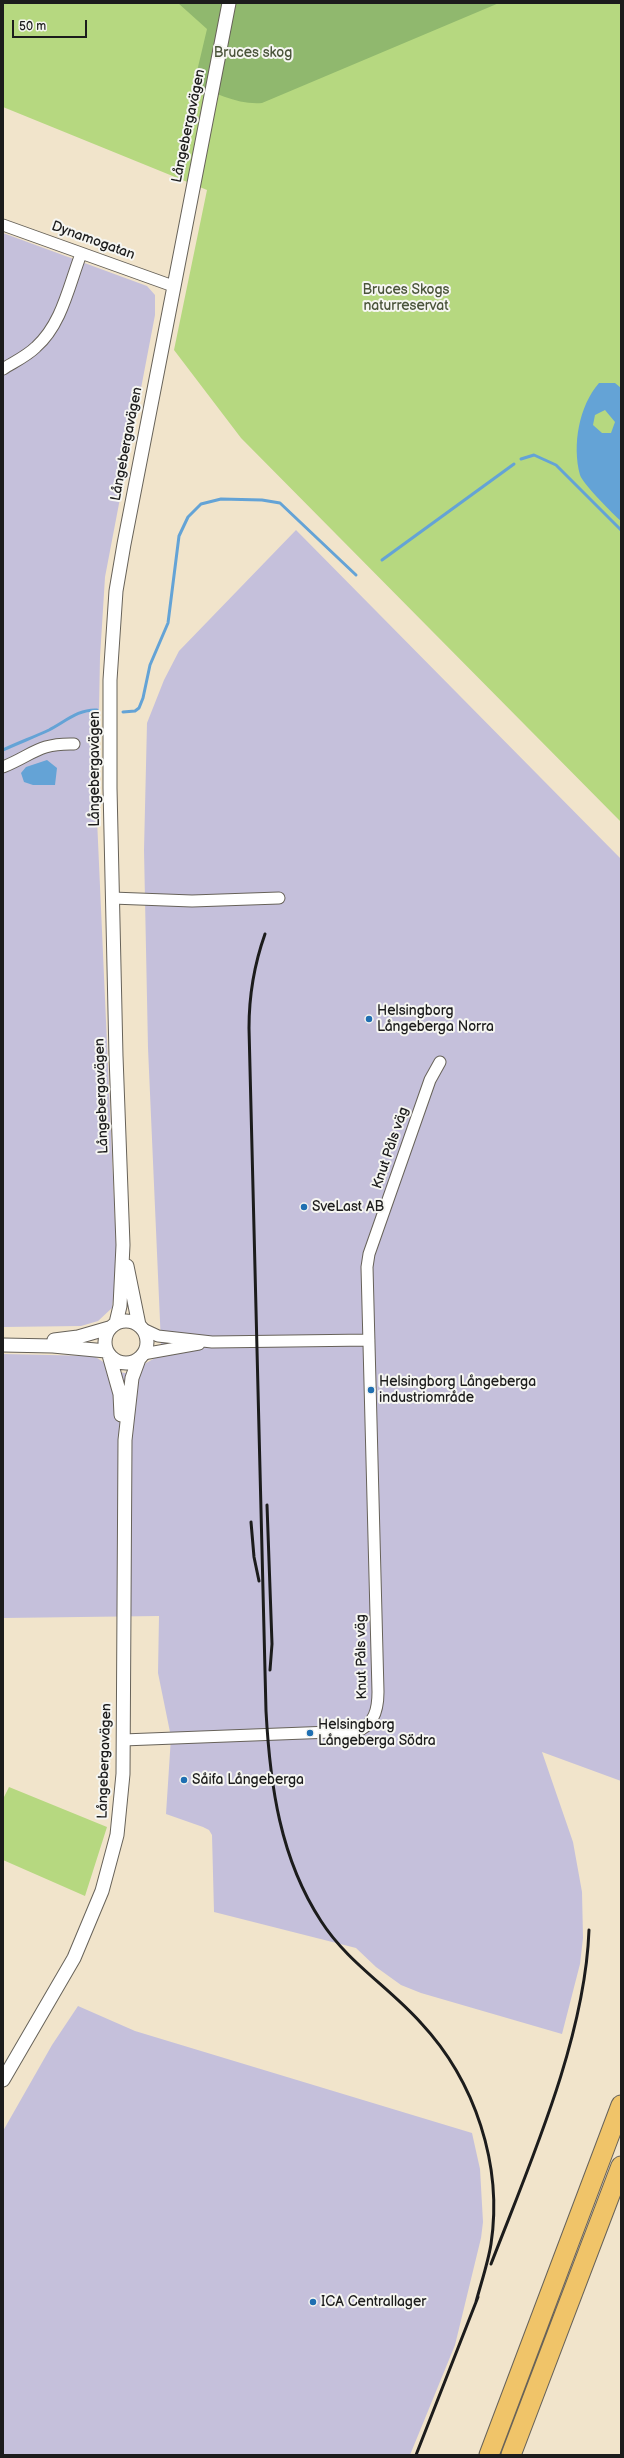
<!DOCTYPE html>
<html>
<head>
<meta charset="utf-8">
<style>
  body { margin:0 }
  #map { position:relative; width:624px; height:2458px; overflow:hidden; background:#f1e4cb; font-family:"Balsamiq Sans",sans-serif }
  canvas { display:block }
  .frame { position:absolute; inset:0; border:4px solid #1c1c1c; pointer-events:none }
  .scale { position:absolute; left:12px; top:20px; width:75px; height:18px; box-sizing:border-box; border:2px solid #1c1c1c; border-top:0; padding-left:5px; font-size:12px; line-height:14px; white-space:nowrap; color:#1c1c1c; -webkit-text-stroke:3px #f6f6f2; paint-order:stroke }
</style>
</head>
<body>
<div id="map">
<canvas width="624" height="2458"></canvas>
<div class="frame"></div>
<div class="scale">50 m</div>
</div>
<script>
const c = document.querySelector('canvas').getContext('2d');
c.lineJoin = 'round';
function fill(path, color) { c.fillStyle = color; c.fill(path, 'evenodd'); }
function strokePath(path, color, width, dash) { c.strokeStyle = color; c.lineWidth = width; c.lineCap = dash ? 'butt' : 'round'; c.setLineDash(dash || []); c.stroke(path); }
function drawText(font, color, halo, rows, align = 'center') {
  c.font = font + ' "Balsamiq Sans",sans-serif'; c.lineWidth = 4; c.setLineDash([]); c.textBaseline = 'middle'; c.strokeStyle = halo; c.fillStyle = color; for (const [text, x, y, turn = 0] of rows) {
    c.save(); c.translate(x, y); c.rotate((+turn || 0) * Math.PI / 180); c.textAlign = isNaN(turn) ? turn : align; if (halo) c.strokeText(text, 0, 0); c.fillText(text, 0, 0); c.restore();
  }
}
const industrial = new Path2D(`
  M 3,233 L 147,286 L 155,295 L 155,315 L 105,577 L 100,657 L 97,819 L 117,1268 L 112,1308 L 98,1321 L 81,1326 L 3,1327 Z
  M 296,530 L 621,859 L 621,1781 L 542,1752 L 573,1842 L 582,1892 L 583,1938 L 580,1964 L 562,2034 L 421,1993 L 401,1985 L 376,1967 L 356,1948 L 214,1912 L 212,1835 L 209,1830 L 203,1827 L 166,1814 L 171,1737 L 158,1673 L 159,1616 L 3,1618 L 3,1354 L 94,1356 L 119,1372 L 125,1373 L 130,1372 L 155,1358 L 161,1344 L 148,1048 L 144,850 L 147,723 L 164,680 L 179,651 Z
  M 78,2006 L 135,2031 L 472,2133 L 480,2169 L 483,2222 L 481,2238 L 455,2345 L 410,2455 L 3,2455 L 3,2131 L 52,2045 Z`);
const green = new Path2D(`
  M 3,3 L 621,3 L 621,822 L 241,438 L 174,350 L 207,190 L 3,107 Z
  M 9,1787 L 107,1827 L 85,1896 L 3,1860 L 3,1799 Z`);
const forest = new Path2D(`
  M 178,3 L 499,3 L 262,103 C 238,105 215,93 194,84 L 207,29 Z`);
const water = new Path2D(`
  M 599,383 L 615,383 L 621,388 L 621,521 C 613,514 583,484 580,475 C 572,445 579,406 599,383 ZM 605,410 L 615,422 L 611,433 L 602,433 L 593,425 L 595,415 Z
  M 47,760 L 57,768 L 55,785 L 33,785 L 24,782 L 21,773 L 26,767 Z`);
const stream = new Path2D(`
  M 521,459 L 534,455 L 556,465 L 621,530
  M 382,560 L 514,464
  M 123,712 L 135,711 L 139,708 L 143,698 L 150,665 L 168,623 L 179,536 L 188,517 L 201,504 L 221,499 L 262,500 L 280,503 L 356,575
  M 3,750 C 18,743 34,737 49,730 C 65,722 78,709 97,710`);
const minor = new Path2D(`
  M 3,225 L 173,286
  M 3,369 C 14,362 27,356 36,347 C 62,324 69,285 81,254
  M 3,767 C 33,755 38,743 74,744
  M 112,898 L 192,901 L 279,898
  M 143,1329 L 158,1336 L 212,1342 L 369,1340
  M 143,1354 L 199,1344
  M 123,1740 L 357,1731 C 375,1725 378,1708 378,1692 L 367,1267 L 369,1254 L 430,1080 L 440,1062`);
const tertiary = new Path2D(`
  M 127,1266 L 139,1325
  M105 1342a21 21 0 1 1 42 0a21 21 0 1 1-42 0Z
  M 116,1323 L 120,1306 L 123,1245 L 116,1056 L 110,788 L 110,680 L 116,591 L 124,544 L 229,3
  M 54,1340 L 78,1337 L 109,1328
  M 3,1345 L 53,1346 L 106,1351
  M 109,1355 L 120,1394 L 121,1415
  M 3,2080 L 74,1958 L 102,1891 L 117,1835 L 123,1774 L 125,1440 L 132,1378 L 139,1359`);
const motorway = new Path2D(`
  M 489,2455 L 621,2105
  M 511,2455 L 621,2166`);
const rail = new Path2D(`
  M 265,934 C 254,965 249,995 249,1028 L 266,1711 C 270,1785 280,1858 321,1921 C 347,1962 389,1987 421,2023 C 475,2081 503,2165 491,2244 C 488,2263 481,2283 476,2302
  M 267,1505 L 272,1644 L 270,1670
  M 251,1522 L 254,1557 L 259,1581
  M 491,2264 C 530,2163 585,2039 589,1930
  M 416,2455 L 478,2297`);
const markers = [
  [369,1019,4,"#1f6fb2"],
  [304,1207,4,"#1f6fb2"],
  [371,1390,4,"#1f6fb2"],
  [310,1733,4,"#1f6fb2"],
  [184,1780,4,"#1f6fb2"],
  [313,2302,4,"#1f6fb2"]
];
const parkNames = [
  ["Bruces skog",253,53],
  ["Bruces Skogs",406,290],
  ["naturreservat",406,306]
];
const streetNames = [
  ["Långebergavägen",189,126,-78],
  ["Dynamogatan",93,241,20],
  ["Långebergavägen",127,444,-79],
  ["Långebergavägen",95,769,-90],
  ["Långebergavägen",102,1096,-92],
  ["Knut Påls väg",391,1148,-71],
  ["Knut Påls väg",362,1657,-91],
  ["Långebergavägen",105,1761,-88]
];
const poiNames = [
  ["Helsingborg",377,1011],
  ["Långeberga Norra",377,1027],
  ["SveLast AB",312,1207],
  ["Helsingborg Långeberga",379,1382],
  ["industriområde",379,1398],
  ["Helsingborg",318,1725],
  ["Långeberga Södra",318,1741],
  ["Såifa Långeberga",192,1780],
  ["ICA Centrallager",321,2302]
];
fill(industrial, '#c5c0db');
fill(green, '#b6d880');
fill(forest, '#90b86e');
fill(water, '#64a3d6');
strokePath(stream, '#64a3d6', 3);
strokePath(minor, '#676259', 13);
strokePath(tertiary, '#676259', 15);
strokePath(motorway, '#676259', 21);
strokePath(minor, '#fff', 11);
strokePath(tertiary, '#fff', 13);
strokePath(motorway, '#f0c469', 19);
strokePath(rail, '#1c1c1c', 3);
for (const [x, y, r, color] of markers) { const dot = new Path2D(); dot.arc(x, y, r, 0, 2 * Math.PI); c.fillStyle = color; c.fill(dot); strokePath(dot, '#f6f6f2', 1.5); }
drawText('14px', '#4a543a', '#f6f6f2', parkNames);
drawText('14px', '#1c1c1c', '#f6f6f2', streetNames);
drawText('14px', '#1c1c1c', '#f6f6f2', poiNames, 'left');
</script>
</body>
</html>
